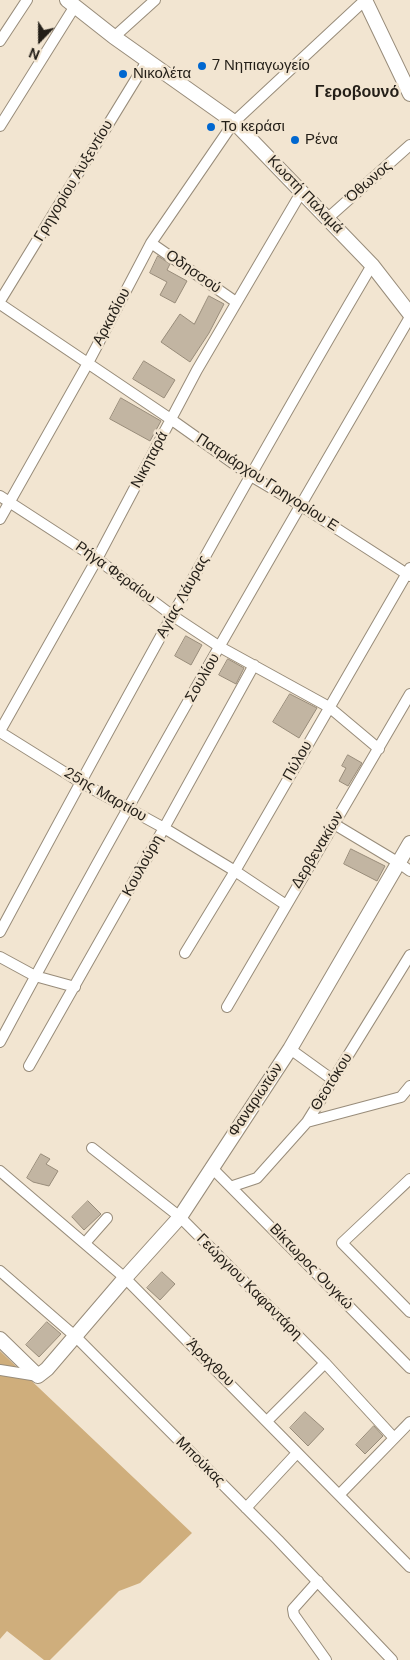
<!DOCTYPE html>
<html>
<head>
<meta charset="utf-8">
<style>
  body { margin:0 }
  #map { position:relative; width:410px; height:1660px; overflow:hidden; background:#f2e5d1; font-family:"DM Sans",sans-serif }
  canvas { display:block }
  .north { position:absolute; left:15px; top:15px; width:50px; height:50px; -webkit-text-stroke:4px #f2e5d1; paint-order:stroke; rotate:202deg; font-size:14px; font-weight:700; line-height:20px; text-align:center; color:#231e17 }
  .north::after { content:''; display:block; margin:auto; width:18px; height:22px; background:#231e17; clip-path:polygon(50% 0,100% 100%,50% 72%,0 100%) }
</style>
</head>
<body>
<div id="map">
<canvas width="410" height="1660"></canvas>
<div class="north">N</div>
</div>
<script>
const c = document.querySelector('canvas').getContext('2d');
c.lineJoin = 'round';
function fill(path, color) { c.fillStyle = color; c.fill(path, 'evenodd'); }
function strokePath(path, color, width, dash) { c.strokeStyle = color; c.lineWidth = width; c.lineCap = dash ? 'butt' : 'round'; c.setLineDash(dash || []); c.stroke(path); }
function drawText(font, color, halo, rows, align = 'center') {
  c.font = font + ' "DM Sans",sans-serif'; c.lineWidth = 5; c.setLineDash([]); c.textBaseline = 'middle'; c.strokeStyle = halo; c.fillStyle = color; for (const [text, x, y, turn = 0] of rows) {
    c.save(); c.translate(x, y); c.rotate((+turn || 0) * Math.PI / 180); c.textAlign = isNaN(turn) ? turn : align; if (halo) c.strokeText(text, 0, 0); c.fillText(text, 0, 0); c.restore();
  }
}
const green = new Path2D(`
  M 0,1351 L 192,1533 L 140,1583 L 119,1591 L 50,1660 L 44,1660 L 7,1631 L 0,1639 Z`);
const building = new Path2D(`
  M 158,256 L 170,264 L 167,270 L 187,281 L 175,303 L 160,295 L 167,282 L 150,273 Z
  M 209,296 L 224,304 L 209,333 L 190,362 L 161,342 L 180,314 L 194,324 Z
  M 144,361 L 175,380 L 164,398 L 133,379 Z
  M 121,398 L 161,421 L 150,441 L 110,419 Z
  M 186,636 L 202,645 L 191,665 L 175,656 Z
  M 228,659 L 244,668 L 236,684 L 219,675 Z
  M 290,694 L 317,708 L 299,738 L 273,722 Z
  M 348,755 L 362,763 L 348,786 L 339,781 L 346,768 L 342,766 Z
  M 351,849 L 385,866 L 377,881 L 344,864 Z
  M 41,1154 L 50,1159 L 46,1164 L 58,1171 L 49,1186 L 33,1182 L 27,1178 Z
  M 88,1201 L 101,1214 L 84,1230 L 72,1217 Z
  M 162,1272 L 175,1284 L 160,1300 L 147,1288 Z
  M 47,1322 L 61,1334 L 39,1357 L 26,1345 Z
  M 305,1412 L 324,1429 L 308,1446 L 290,1428 Z
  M 374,1426 L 383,1436 L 365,1454 L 356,1445 Z`);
const street = new Path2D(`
  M 114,37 L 155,0
  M 0,41 L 27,0
  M 0,126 L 75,6
  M 328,218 L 410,145
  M 151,243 L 236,302
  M 0,301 L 147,61
  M 0,304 L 172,420 L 251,476 L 300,505 L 410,576
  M 0,496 L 97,559 L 173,616 L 220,647 L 329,707 L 379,749
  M 0,519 L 88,363 L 151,243 L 234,122 L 365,0
  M 0,731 L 97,559 L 197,370 L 302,191
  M 0,732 L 80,782 L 164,828 L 235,871 L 286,905
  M 334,824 L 399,863 L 410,871
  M 0,932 C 120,708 243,484 372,265
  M 185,953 L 235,871 L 410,568
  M 0,957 L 35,976 L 75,987
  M 227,1007 L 410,694
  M 0,1042 C 131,797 270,557 410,317
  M 290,1049 L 333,1080
  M 29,1066 L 164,828 L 254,665
  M 307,1122 L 401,1097 L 410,1086
  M 92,1148 L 180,1217 L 325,1363 L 394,1438
  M 211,1167 L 410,1368
  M 0,1171 L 125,1278 L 410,1567
  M 410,1179 L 342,1243 L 410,1312
  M 233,1186 L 257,1178 L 307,1122 L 410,955
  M 85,1243 L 107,1218
  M 0,1271 L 76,1337 L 278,1540 L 392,1660
  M 0,1370 L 38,1376
  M 267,1421 L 325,1363
  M 339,1495 L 410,1422
  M 246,1508 L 297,1453
  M 318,1581 L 293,1609 L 294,1615 L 326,1660`);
const secondary = new Path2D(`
  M 67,0 L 114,37 L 234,122 L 372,265 L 410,314
  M 365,0 L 410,94
  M 0,1339 L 38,1376 L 47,1369 L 125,1278 L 180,1217 L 290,1049 L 410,843`);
const markers = [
  [202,66,5,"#0067d0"],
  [123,74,5,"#0067d0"],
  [211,127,5,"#0067d0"],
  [295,140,5,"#0067d0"]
];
const poiNames = [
  ["7 Νηπιαγωγείο",212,66],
  ["Νικολέτα",133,74],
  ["Το κεράσι",221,127],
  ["Ρένα",305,140]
];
const streetNames = [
  ["Γρηγορίου Αυξεντίου",74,181,-59],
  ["Όθωνος",369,182,-41],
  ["Κωστή Παλαμά",305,195,46],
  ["Οδησσού",193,272,35],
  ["Αρκαδίου",112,317,-62],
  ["Νικηταρά",150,460,-62],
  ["Πατριάρχου Γρηγορίου Ε",267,483,33],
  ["Ρήγα Φεραίου",115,573,36],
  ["Αγίας Λάυρας",183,597,-61],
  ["Σουλίου",203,678,-60],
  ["Πύλου",298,761,-60],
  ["25ης Μαρτίου",105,795,30],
  ["Δερβενακίων",318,850,-59],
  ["Κουλούρη",143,866,-61],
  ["Θεοτόκου",332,1082,-58],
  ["Φαναριωτών",256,1100,-56],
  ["Βίκτωρος Ουγκώ",311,1267,46],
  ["Γεώργιου Καφαντάρη",249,1287,45],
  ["Άραχθου",210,1363,45],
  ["Μπούκας",200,1462,45]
];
const neighbourhoodNames = [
  ["Γεροβουνό",357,93]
];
fill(green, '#cfae7c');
fill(building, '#c2b5a2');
strokePath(building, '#988c7a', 1);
strokePath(street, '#988c7a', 12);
strokePath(secondary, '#988c7a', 16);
strokePath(street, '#fff', 10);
strokePath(secondary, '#fff', 14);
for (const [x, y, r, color] of markers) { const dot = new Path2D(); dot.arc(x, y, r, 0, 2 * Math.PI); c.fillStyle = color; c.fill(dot); strokePath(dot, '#f2e5d1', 2); }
drawText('15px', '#231e17', '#f2e5d1', poiNames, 'left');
drawText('15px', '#231e17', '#f2e5d1', streetNames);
drawText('bold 16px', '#231e17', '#f2e5d1', neighbourhoodNames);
</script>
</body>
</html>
